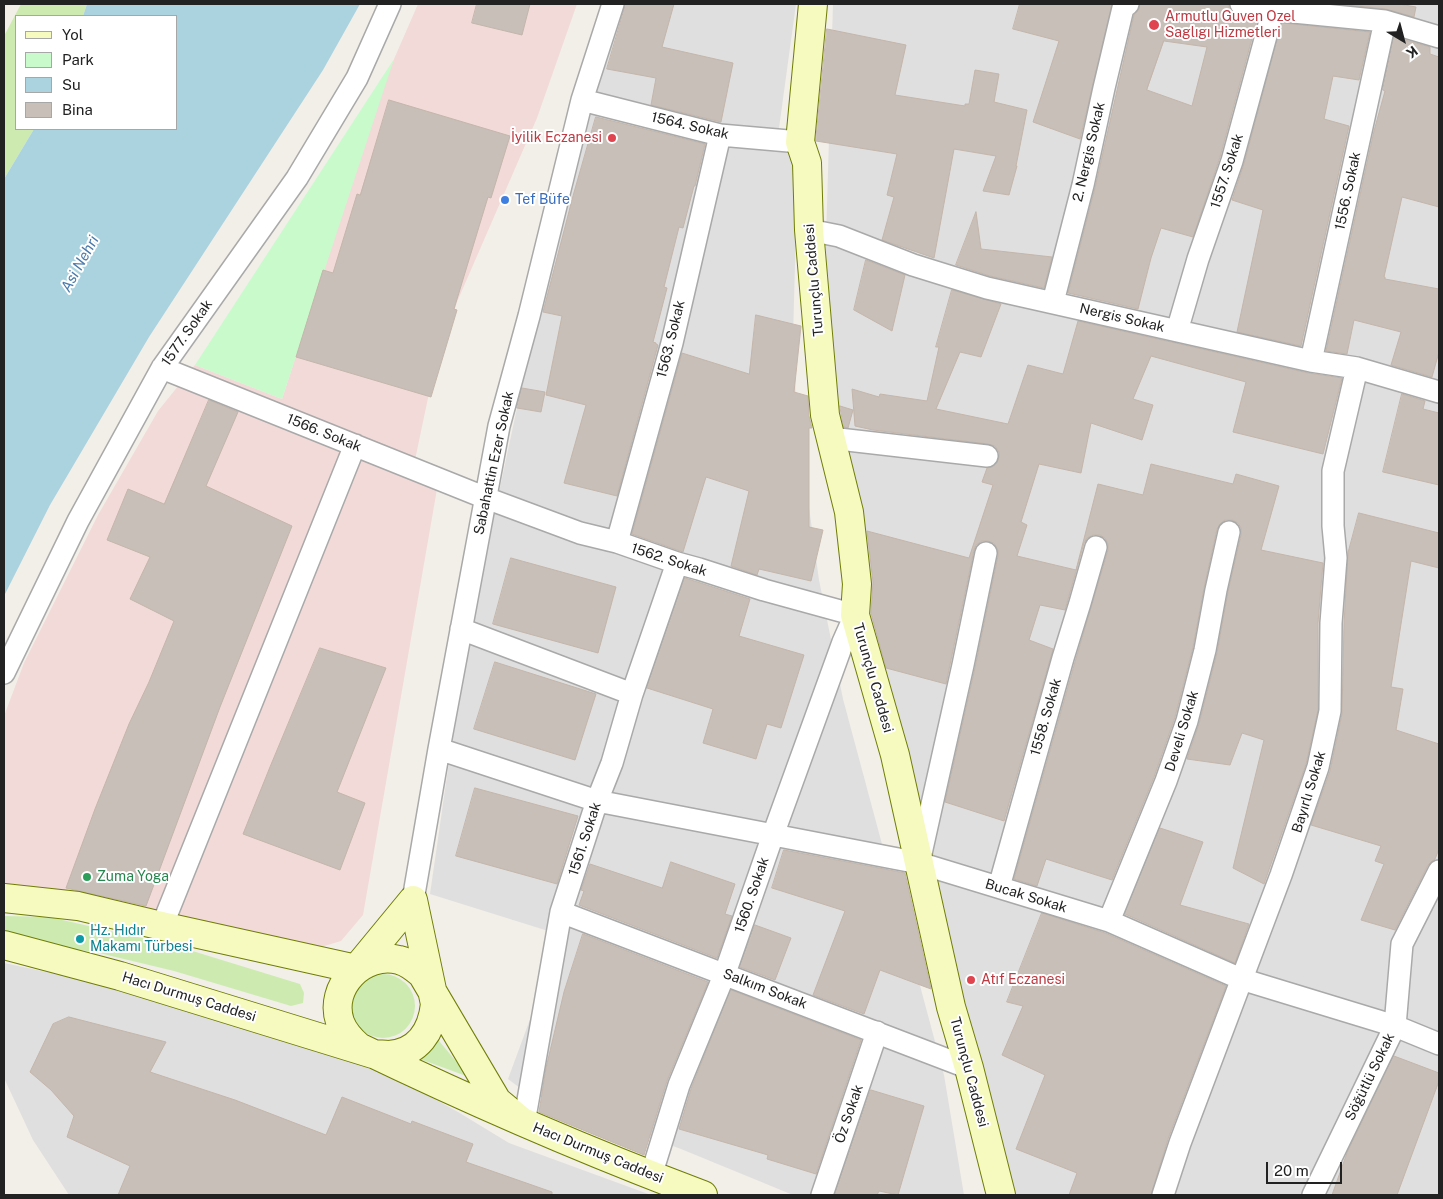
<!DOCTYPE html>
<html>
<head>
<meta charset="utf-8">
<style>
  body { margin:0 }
  #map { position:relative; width:1443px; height:1199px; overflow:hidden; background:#f2efe9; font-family:"Public Sans",sans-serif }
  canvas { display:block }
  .frame { position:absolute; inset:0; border:5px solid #222; pointer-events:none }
  .legend { position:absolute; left:15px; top:15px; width:162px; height:115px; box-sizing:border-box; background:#fff; border:1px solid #a7a7a7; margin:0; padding:6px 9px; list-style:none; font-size:15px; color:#222 }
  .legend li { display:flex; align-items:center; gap:10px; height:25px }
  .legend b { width:25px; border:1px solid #a7a7a7 }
  .north { position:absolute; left:1378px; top:15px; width:50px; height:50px; -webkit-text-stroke:4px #fff; paint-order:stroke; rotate:143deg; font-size:14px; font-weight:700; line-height:20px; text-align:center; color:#222 }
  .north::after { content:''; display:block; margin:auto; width:18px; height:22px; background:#222; clip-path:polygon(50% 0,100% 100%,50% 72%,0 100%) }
  .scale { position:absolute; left:1266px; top:1162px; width:76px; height:22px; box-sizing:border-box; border:2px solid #222; border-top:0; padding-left:6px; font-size:15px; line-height:18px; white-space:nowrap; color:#222; -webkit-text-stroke:4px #fff; paint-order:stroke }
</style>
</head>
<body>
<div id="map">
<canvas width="1443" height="1199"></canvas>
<div class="frame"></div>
<ul class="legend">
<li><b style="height:6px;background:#f7fabf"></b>Yol</li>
<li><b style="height:14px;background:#c8facc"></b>Park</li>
<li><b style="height:14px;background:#aad3df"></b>Su</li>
<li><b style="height:14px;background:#c7bfb8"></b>Bina</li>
</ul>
<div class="north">K</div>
<div class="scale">20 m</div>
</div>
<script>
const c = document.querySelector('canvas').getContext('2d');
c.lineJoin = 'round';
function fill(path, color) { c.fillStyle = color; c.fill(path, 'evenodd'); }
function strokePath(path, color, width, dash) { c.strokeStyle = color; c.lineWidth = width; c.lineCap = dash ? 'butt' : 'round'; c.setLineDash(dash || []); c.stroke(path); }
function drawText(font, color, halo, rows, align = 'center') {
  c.font = font + ' "Public Sans",sans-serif'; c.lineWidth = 4; c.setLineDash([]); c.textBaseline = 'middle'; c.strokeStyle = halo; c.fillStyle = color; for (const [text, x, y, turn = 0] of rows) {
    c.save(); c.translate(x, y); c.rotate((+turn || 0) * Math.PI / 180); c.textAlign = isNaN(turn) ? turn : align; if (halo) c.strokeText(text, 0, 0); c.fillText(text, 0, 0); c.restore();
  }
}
const residential = new Path2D(`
  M 622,4 L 796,4 L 776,150 L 798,153 L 793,338 L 797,420 L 819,580 L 843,699 L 944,1075 L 964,1195 L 793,1195 L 681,1149 L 524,1091 L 508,1079 L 561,935 L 430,894 L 465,651 L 517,408 L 554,224 Z
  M 833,4 L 1439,4 L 1439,1195 L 996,1195 L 876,695 L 824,306 Z
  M 4,963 L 150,994 L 359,1057 L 458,1112 L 509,1143 L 651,1195 L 69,1195 L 33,1140 L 4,1078 Z`);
const commercial = new Path2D(`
  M 418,4 L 577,4 L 537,118 L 457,302 L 428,398 L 411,479 L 437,489 L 363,915 L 341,941 L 301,953 L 4,889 L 4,716 L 24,663 L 98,515 L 158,411 L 195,365 L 282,399 L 384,85 L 394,59 Z`);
const grass = new Path2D(`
  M 21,4 L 87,4 L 83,16 L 16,16 L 16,129 L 34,129 L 4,179 L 4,36 Z
  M 4,916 L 49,917 L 173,945 L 300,984 L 304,993 L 303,1003 L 291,1006 L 174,971 L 99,953 L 43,944 L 4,934 Z
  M351 1006a32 32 0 1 1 64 0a32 32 0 1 1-64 0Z
  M 435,1036 L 469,1077 L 417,1058 Z`);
const park = new Path2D(`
  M 394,59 L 282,399 L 195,365 Z`);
const water = new Path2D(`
  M 87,4 L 360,4 L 323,70 L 149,337 L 50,505 L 4,596 L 4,179 L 34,129 L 176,129 L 176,16 L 83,16 Z`);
const building = new Path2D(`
  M 477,4 L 530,4 L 522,35 L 472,23 Z
  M 626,4 L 674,4 L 662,47 L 733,63 L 721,122 L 651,105 L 656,78 L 607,69 Z
  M 1020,4 L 1112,4 L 1080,139 L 1033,122 L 1059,41 L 1013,29 Z
  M 1140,4 L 1229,4 L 1229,9 L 1233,14 L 1239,16 L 1257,20 L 1220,157 L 1193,237 L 1161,228 L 1151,258 L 1138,309 L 1068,293 L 1095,188 L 1134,15 L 1139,9 ZM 1164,41 L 1207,47 L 1192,106 L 1147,90 Z
  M 1337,4 L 1399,4 L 1416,7 L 1414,17 L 1386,9 Z
  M 1282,23 L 1370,32 L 1359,80 L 1333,76 L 1324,119 L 1349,126 L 1301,346 L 1237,332 L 1263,210 L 1232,200 L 1244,164 Z
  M 827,29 L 906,45 L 895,95 L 965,106 L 965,104 L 969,104 L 975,70 L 999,74 L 994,102 L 1027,110 L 1016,166 L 1017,166 L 1009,195 L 983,191 L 996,156 L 954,149 L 934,258 L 882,240 L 894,197 L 887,195 L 897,154 L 816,141 Z
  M 1394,37 L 1430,47 L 1430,54 L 1439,57 L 1439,207 L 1402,197 L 1384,277 L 1385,277 L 1385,279 L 1439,289 L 1439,352 L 1432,377 L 1391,365 L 1401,332 L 1354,320 L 1347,354 L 1326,351 L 1374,131 L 1385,91 L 1383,90 Z
  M 389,100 L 510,136 L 491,198 L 488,197 L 454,309 L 457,310 L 431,397 L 296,357 L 323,270 L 333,273 L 357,194 L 360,195 Z
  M 596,117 L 705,144 L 695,186 L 694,186 L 683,228 L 679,227 L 664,287 L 667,288 L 653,342 L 656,343 L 656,344 L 658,345 L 617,496 L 564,483 L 586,405 L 546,395 L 562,316 L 543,312 L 573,196 Z
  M 976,212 L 981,249 L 1052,257 L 1044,288 L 990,276 L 956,265 Z
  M 866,260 L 905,275 L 892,331 L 854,310 Z
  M 952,290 L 1001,304 L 981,357 L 960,352 L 936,409 L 1008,424 L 1028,365 L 1063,374 L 1078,321 L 1308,373 L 1342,378 L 1323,454 L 1233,432 L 1246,382 L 1151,356 L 1133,399 L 1153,405 L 1142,440 L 1091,423 L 1081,473 L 1039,464 L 1021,522 L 1027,525 L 1017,556 L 1076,570 L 1098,484 L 1143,495 L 1151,464 L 1233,484 L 1236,474 L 1279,486 L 1261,550 L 1323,563 L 1318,623 L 1318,710 L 1306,764 L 1264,884 L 1233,868 L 1264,740 L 1242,733 L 1230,765 L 1187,759 L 1199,724 L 1217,653 L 1228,592 L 1241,535 L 1241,528 L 1238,523 L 1232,520 L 1225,520 L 1220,524 L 1217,529 L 1204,588 L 1193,647 L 1175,717 L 1154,777 L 1112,880 L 1046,859 L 1037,886 L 1014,879 L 1075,662 L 1108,550 L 1108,544 L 1105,538 L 1100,535 L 1093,535 L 1087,538 L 1084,543 L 1065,610 L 1040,605 L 1029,640 L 1053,649 L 1004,821 L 945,802 L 975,668 L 998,556 L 998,550 L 994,543 L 988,541 L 982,541 L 976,545 L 974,550 L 946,684 L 886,668 L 871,613 L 873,582 L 867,531 L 969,558 L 993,485 L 982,482 L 987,468 L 992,467 L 997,463 L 999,457 L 999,452 L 995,446 L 988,444 L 873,430 L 855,426 L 852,389 L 879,397 L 880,394 L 927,401 L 939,347 L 936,347 Z
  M 756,315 L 801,326 L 794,392 L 808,396 L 809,416 L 812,428 L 809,428 L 809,527 L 823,530 L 811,581 L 759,569 L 757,575 L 731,566 L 749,491 L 706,477 L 683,552 L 632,534 L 682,353 L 749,374 Z
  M 522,388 L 545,392 L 541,412 L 517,408 Z
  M 1402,394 L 1425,401 L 1423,409 L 1439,413 L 1439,485 L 1383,472 Z
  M 209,400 L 238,412 L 206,486 L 292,526 L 220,707 L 146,906 L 66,888 L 95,809 L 129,724 L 149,682 L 174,621 L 130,599 L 150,557 L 107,540 L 128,489 L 164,504 Z
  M 840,406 L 853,410 L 848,428 L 844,427 Z
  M 1359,513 L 1439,533 L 1439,568 L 1411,561 L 1391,687 L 1403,689 L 1396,730 L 1439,744 L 1439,849 L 1435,859 L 1432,861 L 1428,865 L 1395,930 L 1361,920 L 1384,864 L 1375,861 L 1381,846 L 1311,825 L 1330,771 L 1342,714 L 1344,624 L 1348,553 Z
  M 511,558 L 616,587 L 598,653 L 493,624 Z
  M 685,578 L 750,599 L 739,636 L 804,655 L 781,728 L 767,724 L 756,759 L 703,743 L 713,709 L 647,688 Z
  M 320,648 L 386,668 L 337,792 L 365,803 L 340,870 L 243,834 L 270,767 Z
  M 495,662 L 596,694 L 575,760 L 474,729 Z
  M 475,788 L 578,816 L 557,884 L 456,856 Z
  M 1160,828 L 1203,842 L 1180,905 L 1249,924 L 1235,963 L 1125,914 Z
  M 784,850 L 905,873 L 931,989 L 880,970 L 864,1014 L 813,995 L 845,911 L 772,888 Z
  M 671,862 L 735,884 L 725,914 L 732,916 L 717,958 L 579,905 L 584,891 L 581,890 L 590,864 L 662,888 Z
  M 1042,913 L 1105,933 L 1226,986 L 1168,1139 L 1151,1195 L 1069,1195 L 1077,1173 L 1016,1149 L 1045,1075 L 1002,1055 L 1023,1006 L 1007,1002 Z
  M 755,925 L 791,938 L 775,980 L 740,967 Z
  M 583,934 L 708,982 L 667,1081 L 644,1155 L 539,1112 L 546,1068 L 564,992 Z
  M 731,990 L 861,1040 L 816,1174 L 767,1159 L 768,1155 L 679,1129 L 691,1089 Z
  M 69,1017 L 166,1042 L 150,1072 L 235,1100 L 326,1135 L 342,1097 L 411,1124 L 412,1121 L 473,1144 L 466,1162 L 552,1192 L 552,1195 L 118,1195 L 130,1166 L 67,1137 L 74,1116 L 51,1090 L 30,1072 L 53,1024 Z
  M 1394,1056 L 1439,1073 L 1439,1081 L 1397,1195 L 1332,1195 L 1347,1153 Z
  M 871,1090 L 924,1106 L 898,1195 L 879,1191 L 877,1195 L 835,1195 Z`);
const street = new Path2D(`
  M 1241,4 L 1273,10 L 1385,21 L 1439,37
  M 582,100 L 720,135 L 800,142
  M 809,230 L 839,236 L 913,265 L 987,288 L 1311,361 L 1357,368 L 1439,392
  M 1053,302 L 1083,185 L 1104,88 L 1123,8 L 1128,4
  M 1177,331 L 1198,259 L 1232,161 L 1273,10
  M 1311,361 L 1385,21
  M 162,368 L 486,498 L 580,533 L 617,542 L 677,563 L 699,569 L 764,590 L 855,615 L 843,642 L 773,835 L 725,973 L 679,1085 L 651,1176
  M 830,438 L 987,456
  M 617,542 L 672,343 L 720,135
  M 461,629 L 632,694
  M 4,673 L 78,521 L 162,368 L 297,178 L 357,78 L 390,4
  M 439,749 L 597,801 L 919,863 L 1109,921 L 1241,979 L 1395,1026 L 1439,1044
  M 920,858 L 963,665 L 986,553
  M 999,887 L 1063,658 L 1080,603 L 1096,547
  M 413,900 L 439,749 L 499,426 L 529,316 L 582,100 L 613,4
  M 561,912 L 969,1068
  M 1109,921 L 1166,781 L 1187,721 L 1205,650 L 1216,590 L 1229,532
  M 162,926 L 355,445
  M 524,1123 L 561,912 L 597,801 L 612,763 L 632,694 L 677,563
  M 822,1195 L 877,1032
  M 1163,1195 L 1180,1143 L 1281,875 L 1318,767 L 1330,711 L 1331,623 L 1336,558 L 1333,526 L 1333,471 L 1357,368
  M 1313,1195 L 1395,1026 L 1402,944 L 1439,871`);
const secondary = new Path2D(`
  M 813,4 L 800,142 L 807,163 L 809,230 L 825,415 L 849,512 L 857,584 L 855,615 L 895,755 L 951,1007 L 969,1068 L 1001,1195
  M 4,898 L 78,906 L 162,926 L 356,969
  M 4,945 L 120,976 L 373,1054 C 378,1054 384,1055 389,1055 C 418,1053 432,1031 435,1004 L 413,900 L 357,968
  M 521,1121 L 497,1101 L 422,974 C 415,968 408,962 399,960 C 363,951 328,987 340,1022 C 344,1033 351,1040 359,1047 C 471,1101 586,1151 703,1195`);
const markers = [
  [1154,25,6,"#e0444e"],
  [612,138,5,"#e0444e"],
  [505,200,5,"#3f7fe0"],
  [87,877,5,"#2e9e5b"],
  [80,939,5,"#0f9aa8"],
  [971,980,5,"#e0444e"]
];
const healthNames = [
  ["Armutlu Guven Ozel",1165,17],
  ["Saglıgı Hizmetleri",1165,33],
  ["İyilik Eczanesi",602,138,"right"],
  ["Atıf Eczanesi",981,980]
];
const streetNames = [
  ["1564. Sokak",690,126,13],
  ["2. Nergis Sokak",1089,152,-77],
  ["1557. Sokak",1227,171,-72],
  ["1556. Sokak",1348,191,-78],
  ["Turunçlu Caddesi",814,280,-95],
  ["Nergis Sokak",1122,318,13],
  ["1577. Sokak",187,333,-55],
  ["1563. Sokak",671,339,-76],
  ["1566. Sokak",324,433,22],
  ["Sabahattin Ezer Sokak",494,463,-78],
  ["1562. Sokak",669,560,18],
  ["Turunçlu Caddesi",873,678,74],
  ["1558. Sokak",1046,717,-74],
  ["Develi Sokak",1182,731,-73],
  ["Bayırlı Sokak",1309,792,-73],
  ["1561. Sokak",585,839,-72],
  ["1560. Sokak",752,895,-71],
  ["Bucak Sokak",1026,896,17],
  ["Salkım Sokak",765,989,21],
  ["Hacı Durmuş Caddesi",189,997,17],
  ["Turunçlu Caddesi",969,1072,75],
  ["Söğütlü Sokak",1370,1077,-64],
  ["Öz Sokak",849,1114,-71],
  ["Hacı Durmuş Caddesi",598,1153,22]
];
const shopNames = [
  ["Tef Büfe",515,200]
];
const leisureNames = [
  ["Zuma Yoga",97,877]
];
const cultureNames = [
  ["Hz. Hıdır",90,931],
  ["Makamı Türbesi",90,947]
];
const waterNames = [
  ["Asi Nehri",80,264,-61]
];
fill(residential, '#e0dfdf');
fill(commercial, '#f2dad9');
fill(grass, '#cdebb0');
fill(park, '#c8facc');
fill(water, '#aad3df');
fill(building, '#c7bfb8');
strokePath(building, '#c4b6ab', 1);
strokePath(street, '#a9a9a9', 24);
strokePath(secondary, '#707d05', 30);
strokePath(street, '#fff', 21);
strokePath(secondary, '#f7fabf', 28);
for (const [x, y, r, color] of markers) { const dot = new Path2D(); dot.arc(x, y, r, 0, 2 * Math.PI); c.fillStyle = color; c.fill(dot); strokePath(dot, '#fff', 2); }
drawText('14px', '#be3a42', '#fff', healthNames, 'left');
drawText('14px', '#222', '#fff', streetNames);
drawText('14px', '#366cbe', '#fff', shopNames, 'left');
drawText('14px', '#27864d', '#fff', leisureNames, 'left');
drawText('14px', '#0d838f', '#fff', cultureNames, 'left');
drawText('italic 15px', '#4a7aab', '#fff', waterNames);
</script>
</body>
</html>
